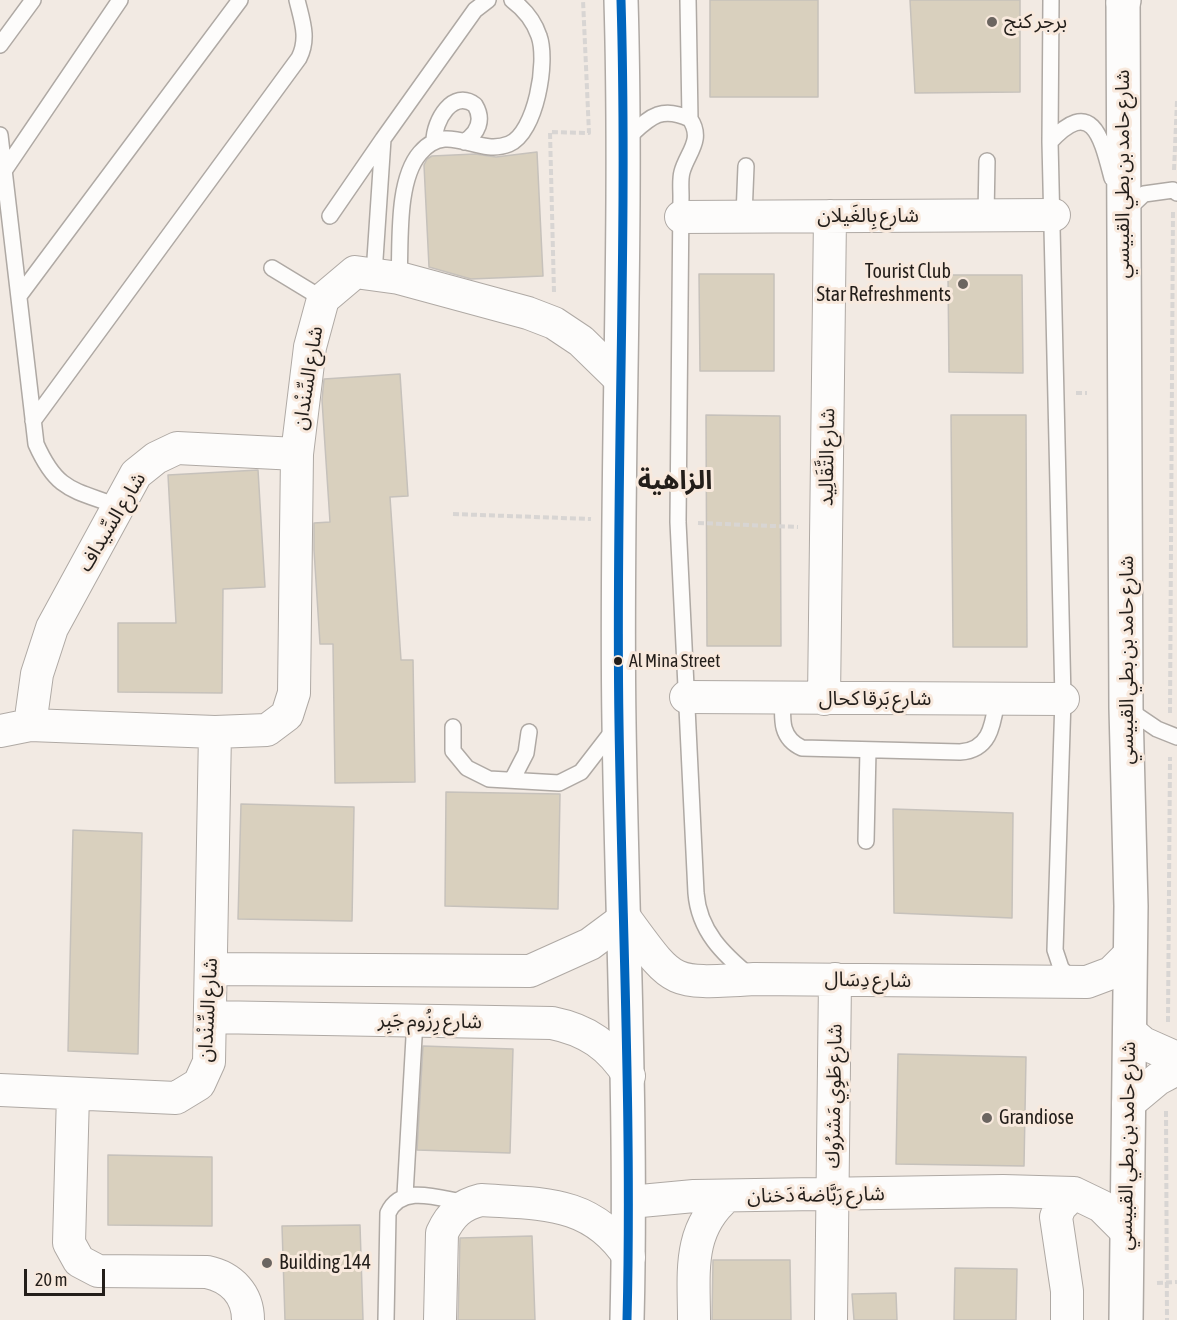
<!DOCTYPE html>
<html>
<head>
<meta charset="utf-8">
<style>
  body { margin:0 }
  #map { position:relative; width:1177px; height:1320px; overflow:hidden; background:#f2eae3; font-family:"Asap Condensed",sans-serif }
  canvas { display:block }
  .scale { position:absolute; left:24px; top:1269px; width:81px; height:27px; box-sizing:border-box; border:3px solid #231e1a; border-top:0; padding-left:8px; font-size:18px; line-height:21px; white-space:nowrap; color:#231e1a; -webkit-text-stroke:4px #f8e9dd; paint-order:stroke }
</style>
</head>
<body>
<div id="map">
<canvas width="1177" height="1320"></canvas>
<div class="scale">20 m</div>
</div>
<script>
const c = document.querySelector('canvas').getContext('2d');
c.lineJoin = 'round';
function fill(path, color) { c.fillStyle = color; c.fill(path, 'evenodd'); }
function strokePath(path, color, width, dash) { c.strokeStyle = color; c.lineWidth = width; c.lineCap = dash ? 'butt' : 'round'; c.setLineDash(dash || []); c.stroke(path); }
function drawText(font, color, halo, rows, align = 'center') {
  c.font = font + ' "Asap Condensed","Noto Sans Arabic",sans-serif'; c.lineWidth = 6; c.setLineDash([]); c.textBaseline = 'middle'; c.strokeStyle = halo; c.fillStyle = color; for (const [text, x, y, turn = 0] of rows) {
    c.save(); c.translate(x, y); c.rotate((+turn || 0) * Math.PI / 180); c.textAlign = isNaN(turn) ? turn : align; if (halo) c.strokeText(text, 0, 0); c.fillText(text, 0, 0); c.restore();
  }
}
const building = new Path2D(`
  M 710,0 L 818,0 L 818,97 L 710,97 Z
  M 910,0 L 1020,0 L 1020,92 L 915,93 Z
  M 537,152 L 543,276 L 471,279 L 429,267 L 424,165 L 427,159 L 432,156 L 475,154 L 496,157 Z
  M 699,274 L 774,274 L 774,371 L 700,371 Z
  M 948,275 L 1022,275 L 1023,373 L 949,372 Z
  M 400,374 L 408,496 L 390,497 L 401,660 L 413,660 L 415,782 L 335,783 L 333,644 L 320,644 L 314,550 L 314,523 L 330,522 L 322,400 L 324,379 Z
  M 706,415 L 780,416 L 781,646 L 707,646 Z
  M 951,415 L 1026,415 L 1027,647 L 953,647 Z
  M 258,470 L 265,587 L 223,589 L 222,693 L 118,692 L 118,623 L 176,623 L 168,475 Z
  M 446,792 L 560,794 L 558,909 L 445,906 Z
  M 241,804 L 354,807 L 352,921 L 238,919 Z
  M 893,809 L 1013,813 L 1012,918 L 894,913 Z
  M 73,830 L 142,833 L 138,1054 L 68,1051 Z
  M 423,1046 L 513,1049 L 510,1153 L 417,1150 Z
  M 898,1054 L 1026,1057 L 1024,1166 L 896,1164 Z
  M 108,1155 L 212,1157 L 212,1226 L 108,1225 Z
  M 360,1225 L 363,1320 L 285,1320 L 282,1226 Z
  M 532,1236 L 535,1320 L 458,1320 L 460,1238 Z
  M 713,1260 L 790,1260 L 791,1320 L 712,1320 Z
  M 955,1268 L 1017,1269 L 1016,1320 L 954,1320 Z
  M 896,1293 L 897,1320 L 854,1320 L 852,1294 Z`);
const path = new Path2D(`
  M 1174,170 L 1177,101
  M 554,292 L 550,132 L 589,133 L 583,0
  M 1076,393 L 1087,393
  M 453,514 L 591,519
  M 698,523 L 798,527
  M 1170,713 L 1173,211
  M 1168,1022 L 1170,757
  M 1166,1111 L 1167,1320
  M 1157,1283 L 1177,1282`);
const service = new Path2D(`
  M 688,0 L 690,119
  M 1051,0 L 1050,142 L 1063,699 L 1055,950 L 1061,968 L 1073,981
  M 0,45 L 33,0
  M 0,135 L 36,444 C 57,491 72,489 117,506
  M 625,140 C 648,120 658,104 690,119 C 704,140 687,153 682,172 C 680,179 681,189 681,196 L 678,522 L 696,893 C 699,931 723,954 751,977
  M 434,141 C 434,121 453,88 475,105 C 484,120 478,133 464,142
  M 1050,142 C 1093,95 1102,140 1112,178
  M 4,171 L 120,0
  M 1128,209 L 1144,194 L 1173,190 L 1177,193
  M 986,215 L 987,161
  M 330,216 L 383,139
  M 744,216 L 746,166
  M 272,268 L 323,299
  M 374,274 L 383,139 L 475,10 L 488,0
  M 399,278 C 401,243 396,181 420,153 C 448,120 476,157 509,144 C 536,133 548,61 539,36 C 534,21 524,9 512,0
  M 19,296 L 240,0
  M 33,421 L 299,58 C 309,38 302,21 297,0
  M 783,698 C 782,719 780,738 802,748 L 960,752 C 991,750 993,723 997,699
  M 1126,708 L 1157,729 L 1177,737
  M 453,727 L 453,751 L 467,768 L 489,779 L 559,783 L 581,772 L 615,728
  M 512,780 L 526,753 L 529,732
  M 866,841 L 868,750
  M 405,1195 L 415,1020
  M 386,1320 L 388,1213 C 402,1183 440,1199 467,1203`);
const minor = new Path2D(`
  M 681,217 L 1054,215
  M 686,697 L 1063,699
  M 824,699 L 830,216
  M 30,725 L 37,674 L 52,628 L 136,474 L 156,458 L 177,448 L 297,454
  M 0,731 L 30,725 L 215,732 L 267,730 L 287,715 L 294,693 L 297,454 L 310,347 L 323,299 L 355,272 L 399,278 L 528,313 L 554,323 L 581,341 L 620,379
  M 212,969 L 530,971 L 590,944 L 625,918 C 675,986 669,984 754,979 L 1087,982 L 1111,973 L 1130,954
  M 210,1017 L 552,1023 C 587,1030 610,1046 629,1076
  M 1129,1031 L 1143,1043 L 1177,1058
  M 0,1090 L 176,1098 L 199,1084 L 209,1062 L 215,732
  M 73,1094 L 69,1243 L 79,1261 L 98,1271 L 207,1272 C 231,1277 248,1294 248,1320
  M 1128,1104 L 1158,1079 L 1177,1069
  M 630,1202 L 694,1196 L 1003,1191 L 1074,1193 L 1101,1206 L 1126,1231
  M 440,1320 L 442,1233 C 451,1214 461,1205 481,1200 C 541,1204 592,1200 629,1257
  M 694,1320 C 694,1273 687,1230 727,1196
  M 831,1320 L 835,979
  M 1067,1320 L 1067,1291 L 1056,1217 L 1060,1207 L 1074,1193`);
const secondary = new Path2D(`
  M 621,0 C 628,241 615,482 619,723 C 622,922 632,1121 627,1320
  M 1123,0 L 1126,708 L 1131,906 L 1126,1320`);
const primary = new Path2D(`
  M 1123,3 L 1124,0`);
const bus1 = new Path2D(`
  M 621,0 C 628,241 615,482 619,723 C 622,922 632,1121 627,1320`);
const markers = [
  [992,22,6,"#6b6560"],
  [963,284,6,"#6b6560"],
  [618,661,5,"#231e1a"],
  [987,1118,6,"#6b6560"],
  [267,1263,6,"#6b6560"]
];
const busNames = [
  ["Al Mina Street",629,661]
];
const poiNames = [
  ["برجر كنج",1004,22],
  ["Tourist Club",951,272,"right"],
  ["Star Refreshments",951,295,"right"],
  ["Grandiose",999,1118],
  ["Building 144",279,1263]
];
const streetNames = [
  ["شارع حامد بن بطي القبيسي",1123,174,-90],
  ["شارع بِالغَيلان",868,216],
  ["شارع السِّنْدان",308,378,-81],
  ["شارع التَّقَالِيد",827,457,-89],
  ["شارع السِّيداف",112,522,-59],
  ["شارع حامد بن بطي القبيسي",1127,660,-90],
  ["شارع بَرقا كحال",875,699],
  ["شارع دِسَال",868,980,1],
  ["شارع السِّنْدان",208,1010,-87],
  ["شارع رِزُوم جَبِر",430,1021,1],
  ["شارع طَوِي مَشرُوك",834,1096,-89],
  ["شارع حامد بن بطي القبيسي",1127,1146,-89],
  ["شارع رَبَّاضة دَخنان",816,1195,-1]
];
const districtNames = [
  ["الزاهية",675,481]
];
fill(building, '#d9d0be');
strokePath(building, '#c6c1bb', 1.5);
strokePath(service, '#afa9a4', 18);
strokePath(minor, '#afa9a4', 34);
strokePath(secondary, '#afa9a4', 36);
strokePath(primary, '#afa9a4', 36);
strokePath(path, '#d8d5d3', 4, [6, 3]);
strokePath(service, '#fdfcfb', 15);
strokePath(minor, '#fdfcfb', 32);
strokePath(secondary, '#fdfcfb', 33);
strokePath(primary, '#fdfcfb', 33);
strokePath(bus1, '#0065bd', 9);
for (const [x, y, r, color] of markers) { const dot = new Path2D(); dot.arc(x, y, r, 0, 2 * Math.PI); c.fillStyle = color; c.fill(dot); strokePath(dot, '#f8e9dd', 2); }
drawText('18px', '#231e1a', '#f8e9dd', busNames, 'left');
drawText('20px', '#231e1a', '#f8e9dd', poiNames, 'left');
drawText('20px', '#231e1a', '#f8e9dd', streetNames);
drawText('bold 26px', '#231e1a', '#f8e9dd', districtNames);
</script>
</body>
</html>
